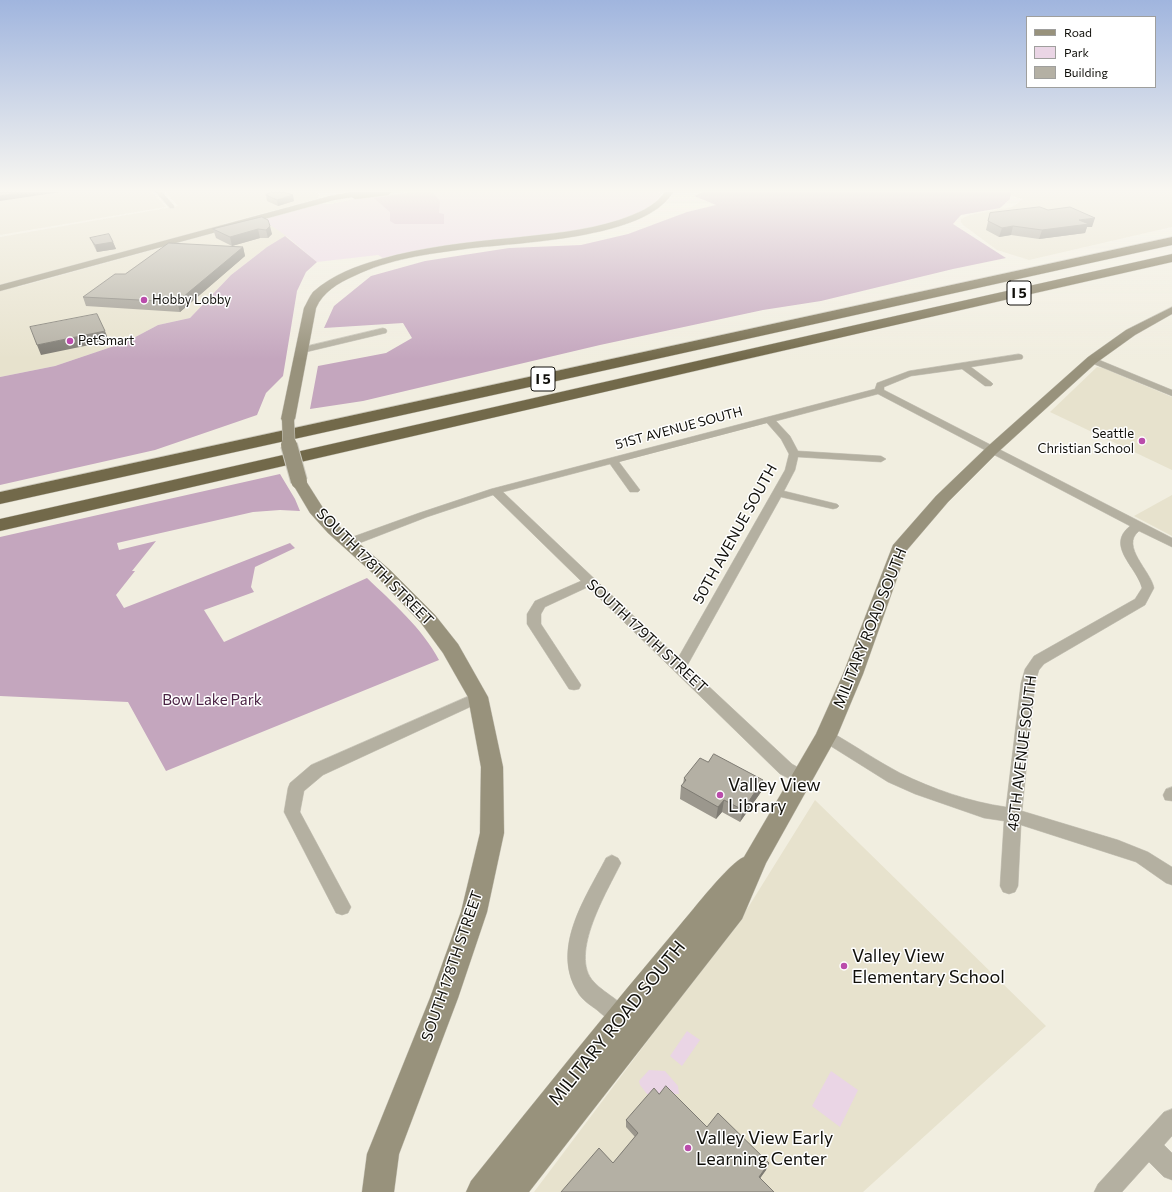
<!DOCTYPE html>
<html>
<head>
<meta charset="utf-8">
<style>
  body { margin:0 }
  #map { position:relative; width:1172px; height:1192px; overflow:hidden; background:#f1eee0; font-family:Commissioner,sans-serif }
  canvas { display:block }
  .legend { position:absolute; left:1026px; top:16px; width:130px; height:72px; box-sizing:border-box; background:#fff; border:1px solid #9f9f9d; margin:0; padding:5px 7px; list-style:none; font-size:12px; color:#100f0a }
  .legend li { display:flex; align-items:center; gap:8px; height:20px }
  .legend b { width:20px; border:1px solid #9f9f9d }
</style>
</head>
<body>
<div id="map">
<canvas width="1172" height="1192"></canvas>
<ul class="legend">
<li><b style="height:5px;background:#98927c"></b>Road</li>
<li><b style="height:11px;background:#ead5e5"></b>Park</li>
<li><b style="height:11px;background:#b4b0a4"></b>Building</li>
</ul>
</div>
<script>
const c = document.querySelector('canvas').getContext('2d');
c.lineJoin = 'round';
function fill(path, color) { c.fillStyle = color; c.fill(path, 'evenodd'); }
function strokePath(path, color, width, dash) { c.strokeStyle = color; c.lineWidth = width; c.lineCap = dash ? 'butt' : 'round'; c.setLineDash(dash || []); c.stroke(path); }
function drawText(font, color, halo, rows, align = 'center') {
  c.font = font + ' Commissioner,sans-serif'; c.lineWidth = 3; c.setLineDash([]); c.textBaseline = 'middle'; c.strokeStyle = halo; c.fillStyle = color; for (const [text, x, y, turn = 0] of rows) {
    c.save(); c.translate(x, y); c.rotate((+turn || 0) * Math.PI / 180); c.textAlign = isNaN(turn) ? turn : align; if (halo) c.strokeText(text, 0, 0); c.fillText(text, 0, 0); c.restore();
  }
}
const built = new Path2D(`
  M 0,192 L 152,192 L 166,207 L 0,235 Z
  M 165,192 L 315,192 L 320,195 L 317,199 L 223,224 L 225,227 L 16,284 L 18,287 L 320,204 L 331,204 L 355,199 L 388,228 L 285,236 L 267,247 L 231,275 L 190,318 L 158,325 L 126,342 L 55,366 L 0,377 L 0,237 L 178,206 Z
  M 1011,192 L 1172,192 L 1172,227 L 1029,260 L 997,250 L 963,225 L 961,222 L 961,219 L 969,215 L 1012,207 L 1023,199 L 1008,195 Z
  M 1097,367 L 1103,368 L 1172,397 L 1172,470 L 1050,412 Z
  M 1172,495 L 1172,536 L 1134,516 Z
  M 815,800 L 1046,1026 L 863,1192 L 534,1192 L 749,906 Z`);
const green = new Path2D(`
  M 408,192 L 657,192 L 662,193 C 660,196 658,200 655,202 C 617,234 519,238 470,244 C 440,248 412,252 383,258 L 378,255 L 317,262 C 299,247 281,229 260,220 L 320,204 L 331,204 L 355,199 Z
  M 687,1031 L 700,1040 L 682,1066 L 670,1056 Z
  M 649,1070 L 665,1071 L 678,1086 L 679,1094 L 647,1094 L 640,1085 L 639,1081 Z
  M 831,1071 L 858,1090 L 840,1127 L 812,1106 Z`);
const forest = new Path2D(`
  M 702,192 L 1011,192 L 1010,199 L 1000,208 L 961,215 L 953,224 L 1006,258 L 953,269 L 821,301 L 763,310 L 600,345 L 363,401 L 310,409 L 318,366 L 386,353 L 412,338 L 403,323 L 324,328 L 334,306 L 371,276 L 425,261 L 509,248 L 581,245 L 628,234 L 687,212 L 716,205 L 694,196 Z
  M 285,236 L 317,262 L 306,272 L 297,291 L 283,376 L 266,393 L 257,415 L 155,450 L 0,485 L 0,377 L 55,366 L 126,342 L 158,325 L 190,318 L 231,275 L 267,247 Z
  M 280,474 L 295,499 L 300,511 L 280,510 L 253,512 L 117,543 L 119,550 L 156,541 L 132,571 L 135,571 L 116,595 L 124,608 L 290,543 L 295,548 L 255,567 L 251,587 L 254,592 L 204,610 L 224,642 L 367,578 C 393,603 422,628 439,660 L 166,771 L 128,702 L 0,696 L 0,537 Z`);
const water = new Path2D(`
  M 415,192 L 432,192 L 440,201 L 439,213 L 444,214 L 444,224 L 395,224 L 390,221 L 390,212 L 374,198 Z`);
const street = new Path2D(`
  M 156,192 L 162,192 L 174,206 L 174,208 L 170,208 Z
  M 383,328 L 386,329 L 387,331 L 386,333 L 302,353 L 298,350 L 299,348 Z
  M 1019,354 L 1022,355 L 1023,357 L 1022,359 L 971,367 L 991,382 L 993,384 L 991,386 L 985,386 L 962,369 L 911,376 L 884,387 L 884,390 L 1172,538 L 1172,547 L 1139,531 C 1120,546 1151,571 1154,588 L 1145,605 L 1044,664 L 1039,670 L 1035,683 L 1022,811 L 1118,840 L 1148,852 L 1172,867 L 1172,885 L 1166,883 L 1136,862 L 1021,825 L 1018,886 L 1015,892 L 1009,894 L 1003,892 L 1000,886 L 1004,821 L 984,818 L 915,794 L 888,782 L 821,740 L 818,736 L 821,732 L 826,730 L 831,732 C 854,745 877,761 900,773 C 933,789 970,802 1006,807 L 1021,683 L 1025,669 L 1034,656 L 1135,599 L 1142,588 C 1137,567 1105,546 1130,526 L 878,394 L 776,421 L 790,436 L 798,451 L 881,456 L 886,459 L 881,462 L 798,457 L 795,470 L 784,491 L 837,504 L 839,506 L 837,508 L 833,509 L 781,497 L 687,666 L 792,764 L 808,773 L 810,778 L 808,783 L 802,785 L 780,774 L 588,587 L 545,607 L 541,614 L 541,624 L 581,685 L 579,689 L 574,690 L 569,689 L 527,624 L 527,614 L 535,601 L 581,581 L 493,495 L 427,517 L 352,546 L 344,546 L 342,543 L 344,540 L 419,513 L 491,489 L 875,389 L 877,383 L 909,371 ZM 767,423 L 781,439 L 789,454 L 785,470 L 678,658 L 503,492 L 610,464 L 630,492 L 638,492 L 640,490 L 619,462 Z
  M 1092,357 L 1172,390 L 1172,396 L 1089,362 L 1087,360 L 1089,358 Z
  M 478,692 L 483,693 L 485,697 L 483,701 L 323,775 L 304,791 L 300,812 L 351,907 L 348,913 L 342,915 L 336,913 L 284,812 L 288,788 L 290,783 L 311,765 Z
  M 1172,787 L 1172,801 L 1165,800 L 1163,795 L 1166,789 Z
  M 612,855 L 618,858 L 621,863 C 608,890 568,955 594,982 C 606,995 627,1003 634,1019 L 631,1026 L 624,1029 C 614,1025 605,1017 597,1010 C 590,1005 581,999 577,991 C 551,947 586,897 606,858 Z
  M 1172,1109 L 1172,1136 L 1164,1145 L 1172,1153 L 1172,1180 L 1164,1177 L 1149,1162 L 1122,1192 L 1094,1192 L 1098,1184 L 1164,1112 Z`);
const secondary = new Path2D(`
  M 352,192 L 392,192 L 388,195 L 355,199 L 352,197 L 334,200 L 0,291 L 0,285 L 330,196 Z
  M 665,192 L 673,192 C 645,240 517,242 465,249 C 427,254 389,259 354,276 C 338,283 323,292 316,308 L 295,419 L 293,422 L 288,423 L 283,422 L 281,419 L 304,308 C 307,303 309,297 313,292 C 332,275 356,266 381,259 C 423,247 468,242 512,238 C 548,234 585,231 619,220 C 636,214 655,207 665,192 Z
  M 1172,307 L 1172,314 L 1135,335 L 1096,363 L 997,453 L 948,502 L 907,550 L 863,674 L 837,736 L 766,863 L 742,919 L 529,1192 L 466,1192 L 471,1181 C 540,1095 609,1009 680,925 C 693,910 729,863 744,857 L 816,734 L 843,674 L 893,545 L 936,496 L 987,447 L 1088,357 L 1126,330 Z
  M 299,476 L 304,478 L 323,508 L 340,527 L 390,570 L 435,615 L 458,644 L 488,697 L 503,767 L 504,833 L 487,912 L 458,998 L 399,1154 L 394,1192 L 362,1192 L 367,1154 L 430,998 L 461,912 L 480,833 L 481,767 L 468,697 L 443,653 L 421,623 L 378,578 L 328,533 L 310,513 L 291,481 L 294,478 Z`);
const highway = new Path2D(`
  M 1172,237 L 1172,245 L 0,504 L 0,492 Z
  M 1172,254 L 1172,262 C 781,350 391,442 0,531 L 0,519 C 391,431 781,341 1172,254 Z`);
const secondaryBridgeFar1 = new Path2D(`
  M 288,419 L 289,446`);
const secondaryBridge = new Path2D(`
  M 289,445 L 299,481`);
const wall = new Path2D(`
  M 266,195 L 294,201 L 278,206 L 267,201 Z
  M 1048,210 L 1092,227 L 1087,227 L 1085,233 L 1039,239 L 1011,235 L 999,237 L 986,230 L 990,213 Z
  M 262,217 L 272,234 L 268,238 L 260,238 L 232,246 L 243,247 L 245,256 L 180,312 L 86,306 L 83,297 L 125,274 L 232,246 L 216,238 L 213,229 Z
  M 90,238 L 113,242 L 116,249 L 97,252 Z
  M 708,762 L 763,780 L 761,792 L 740,822 L 722,812 L 716,819 L 680,799 L 681,786 L 683,784 L 684,778 Z
  M 659,1094 L 766,1170 L 760,1178 L 613,1163 L 635,1137 L 626,1127 L 626,1120 Z`);
const shadedWall = new Path2D(`
  M 23,192 L 60,192 L 0,201 L 0,196 Z
  M 293,195 L 294,201 L 278,206 L 277,200 Z
  M 1095,218 L 1092,227 L 1087,227 L 1085,233 L 1039,239 L 1042,230 L 1079,220 Z
  M 270,226 L 272,234 L 268,238 L 266,230 Z
  M 1013,226 L 1011,235 L 999,237 L 1002,228 Z
  M 258,229 L 260,238 L 232,246 L 230,237 Z
  M 113,242 L 116,249 L 97,252 L 95,245 Z
  M 243,247 L 245,256 L 180,312 L 177,302 Z
  M 105,331 L 109,341 L 41,355 L 37,345 Z
  M 763,780 L 761,792 L 740,822 L 743,810 Z
  M 724,800 L 722,812 L 716,819 L 718,807 Z
  M 769,1163 L 766,1170 L 756,1184 L 759,1177 Z`);
const building = new Path2D(`
  M 0,192 L 23,192 L 0,196 Z
  M 271,192 L 284,192 L 293,195 L 277,200 L 266,195 Z
  M 1040,207 L 1048,210 L 1070,207 L 1095,218 L 1079,220 L 1089,224 L 1042,230 L 1013,226 L 1002,228 L 988,221 L 990,213 Z
  M 262,217 L 268,220 L 270,226 L 266,230 L 258,229 L 230,237 L 213,229 Z
  M 109,234 L 113,242 L 95,245 L 90,238 Z
  M 169,243 L 243,247 L 177,302 L 83,297 L 115,274 L 125,274 Z
  M 97,314 L 105,331 L 37,345 L 30,327 Z
  M 714,754 L 763,780 L 743,810 L 724,800 L 718,807 L 681,786 L 686,780 L 684,778 L 700,758 L 708,762 Z
  M 666,1086 L 707,1127 L 718,1113 L 769,1163 L 759,1177 L 774,1192 L 561,1192 L 599,1148 L 613,1163 L 638,1133 L 626,1120 L 654,1088 L 659,1094 Z`);
const markers = [
  [144,300,4,"#ba4cab"],
  [70,341,4,"#ba4cab"],
  [1142,441,4,"#ba4cab"],
  [720,795,4,"#ba4cab"],
  [844,966,4,"#ba4cab"],
  [688,1148,4,"#ba4cab"]
];
const farPoinames = [
  ["Hobby Lobby",152,300],
  ["PetSmart",78,341],
  ["Seattle",1134,434,"right"],
  ["Christian School",1134,449,"right"]
];
const farStreetnames = [
  ["51ST AVENUE SOUTH",679,428,-15]
];
const shields = [
  [1019,293,24],
  [543,379,24]
];
const shieldNames = [
  ["I 5",1019,293],
  ["I 5",543,379]
];
const streetNames = [
  ["50TH AVENUE SOUTH",735,534,-61],
  ["SOUTH 178TH STREET",375,567,45],
  ["MILITARY ROAD SOUTH",870,628,-68],
  ["SOUTH 179TH STREET",647,636,43],
  ["48TH AVENUE SOUTH",1022,753,-83],
  ["SOUTH 178TH STREET",452,966,-71]
];
const parkNames = [
  ["Bow Lake Park",212,700]
];
const nearPoinames = [
  ["Valley View",728,785],
  ["Library",728,806],
  ["Valley View",852,956],
  ["Elementary School",852,977],
  ["Valley View Early",696,1138],
  ["Learning Center",696,1159]
];
const nearStreetnames = [
  ["MILITARY ROAD SOUTH",617,1023,-51]
];
fill(built, '#e7e2cd');
fill(green, '#ead5e5');
fill(forest, '#c4a6be');
fill(water, '#d5b6ce');
strokePath(street, '#cdcabe', 1);
strokePath(secondary, '#cdcabe', 1);
strokePath(highway, '#cdcabe', 1);
fill(street, '#b4b0a1');
fill(secondary, '#98927c');
fill(highway, '#72694a');
strokePath(secondaryBridgeFar1, '#cdcabe', 13, []);
strokePath(secondaryBridge, '#cdcabe', 18, []);
strokePath(secondaryBridgeFar1, '#98927c', 12);
strokePath(secondaryBridge, '#98927c', 16);
fill(wall, '#9b978d');
fill(shadedWall, '#7e7b73');
fill(building, '#b4b0a4');
strokePath(building, '#7e7b73', 1);
const sky = c.createLinearGradient(0, 0, 0, 359);
sky.addColorStop(0, '#a0b5de');
sky.addColorStop(0.53, '#f9f7f1');
sky.addColorStop(1, '#f9f7f100');
c.fillStyle = sky;
c.fillRect(0, 0, 1172, 359);
for (const [x, y, r, color] of markers) { const dot = new Path2D(); dot.arc(x, y, r, 0, 2 * Math.PI); c.fillStyle = color; c.fill(dot); strokePath(dot, '#fff', 1.5); }
drawText('13px', '#100f0a', '#fff', farPoinames, 'left');
drawText('13px', '#100f0a', '#fff', farStreetnames);
for (const [x, y, w] of shields) { const box = new Path2D(); box.roundRect(x - w / 2, y - 12, w, 24, 3); c.fillStyle = '#fff'; c.fill(box); strokePath(box, '#100f0a', 1); }
drawText('bold 14px', '#100f0a', null, shieldNames);
drawText('15px', '#100f0a', '#fff', streetNames);
drawText('15px', '#492243', '#fff', parkNames);
drawText('18px', '#100f0a', '#fff', nearPoinames, 'left');
drawText('18px', '#100f0a', '#fff', nearStreetnames);
</script>
</body>
</html>
